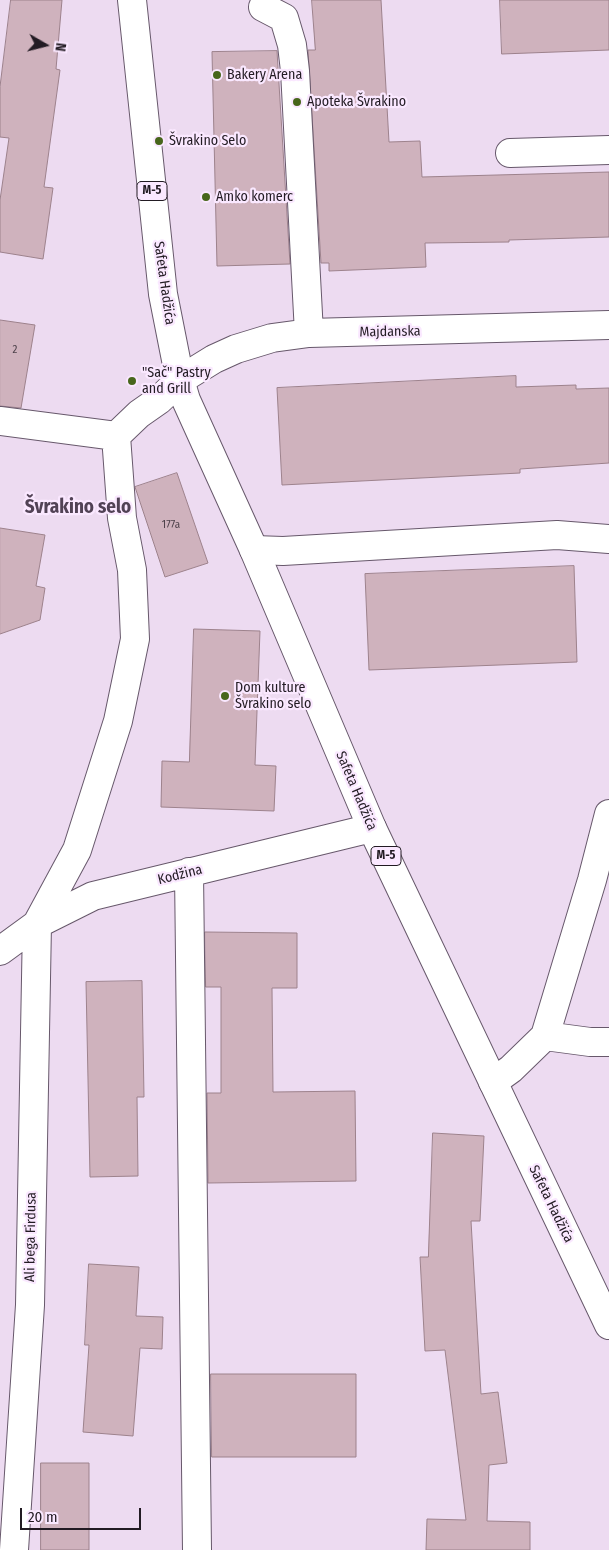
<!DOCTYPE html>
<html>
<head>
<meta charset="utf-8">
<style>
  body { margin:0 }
  #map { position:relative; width:609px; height:1550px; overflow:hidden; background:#eddbf1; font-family:"Fira Sans Condensed",sans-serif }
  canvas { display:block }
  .north { position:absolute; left:20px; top:20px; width:50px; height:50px; -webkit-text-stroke:4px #fae8ff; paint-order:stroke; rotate:98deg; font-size:14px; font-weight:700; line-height:20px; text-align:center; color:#221b23 }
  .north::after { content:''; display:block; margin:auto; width:18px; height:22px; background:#221b23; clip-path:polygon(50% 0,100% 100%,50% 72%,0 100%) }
  .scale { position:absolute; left:20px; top:1508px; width:121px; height:22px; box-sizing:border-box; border:2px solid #221b23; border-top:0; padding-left:6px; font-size:15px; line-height:18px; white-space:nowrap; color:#221b23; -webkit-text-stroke:4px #fae8ff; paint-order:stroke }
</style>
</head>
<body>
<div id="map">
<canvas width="609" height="1550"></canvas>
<div class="north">N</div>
<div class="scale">20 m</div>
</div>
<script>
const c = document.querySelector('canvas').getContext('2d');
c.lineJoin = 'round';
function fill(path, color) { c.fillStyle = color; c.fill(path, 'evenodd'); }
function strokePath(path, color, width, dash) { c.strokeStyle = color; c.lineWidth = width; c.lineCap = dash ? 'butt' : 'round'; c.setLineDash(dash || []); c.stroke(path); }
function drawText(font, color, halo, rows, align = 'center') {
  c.font = font + ' "Fira Sans Condensed",sans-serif'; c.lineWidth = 4.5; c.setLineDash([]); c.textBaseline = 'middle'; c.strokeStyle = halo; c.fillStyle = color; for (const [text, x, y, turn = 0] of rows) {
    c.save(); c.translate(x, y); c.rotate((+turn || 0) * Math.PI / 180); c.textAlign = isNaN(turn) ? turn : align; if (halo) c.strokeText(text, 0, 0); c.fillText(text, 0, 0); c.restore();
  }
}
const building = new Path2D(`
  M 11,0 L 62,0 L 56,69 L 60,70 L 44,187 L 53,188 L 43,259 L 0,252 L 0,200 L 9,138 L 0,137 L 0,87 Z
  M 312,0 L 381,0 L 389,142 L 420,141 L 422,177 L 609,172 L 609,237 L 509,240 L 509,242 L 425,243 L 426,267 L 329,271 L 329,263 L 321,263 L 308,50 L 315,50 Z
  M 500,0 L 609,0 L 609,50 L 502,54 Z
  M 277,51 L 290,264 L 217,266 L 212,52 Z
  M 0,320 L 35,325 L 21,408 L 0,406 Z
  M 516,376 L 516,387 L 576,385 L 576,389 L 609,388 L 609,463 L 520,469 L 520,473 L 282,485 L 277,388 Z
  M 177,473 L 208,563 L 165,577 L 135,487 Z
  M 0,528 L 45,535 L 36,586 L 45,588 L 40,620 L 0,634 Z
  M 574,566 L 577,662 L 369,670 L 365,574 Z
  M 194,629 L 260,631 L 255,765 L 276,766 L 274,811 L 161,807 L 162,761 L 189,762 Z
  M 205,932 L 297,933 L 297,988 L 272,988 L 273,1092 L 355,1091 L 356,1181 L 208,1183 L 207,1093 L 221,1093 L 221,987 L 206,987 Z
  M 142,981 L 144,1097 L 137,1097 L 138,1176 L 90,1177 L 86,982 Z
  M 433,1133 L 484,1136 L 480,1221 L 471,1221 L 481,1394 L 498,1392 L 507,1463 L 489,1465 L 487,1521 L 530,1522 L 530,1550 L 426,1550 L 427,1519 L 466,1520 L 445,1350 L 425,1351 L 420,1257 L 428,1257 Z
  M 89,1264 L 139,1267 L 136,1316 L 163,1317 L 162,1349 L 140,1348 L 133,1436 L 83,1432 L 89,1345 L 85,1345 Z
  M 211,1374 L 356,1374 L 356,1457 L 212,1457 Z
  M 41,1463 L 89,1463 L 89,1550 L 41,1550 Z`);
const minor = new Path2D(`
  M 263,7 L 284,18 L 292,45 L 295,71 L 309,333
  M 510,153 L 609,150
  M 0,421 L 116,436 L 139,414 L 159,400 L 180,380 L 214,359 L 236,349 L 272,338 L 309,333 L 609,325
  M 254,550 L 283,551 L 557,535 L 609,539
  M 189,872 L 197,1550
  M 0,951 L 37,924 L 93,896 L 372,828
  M 545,1036 L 590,1042 L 609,1042
  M 493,1082 L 511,1069 L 545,1036 L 592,880 L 609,814
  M 14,1550 L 30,1305 L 37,924 L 77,850 L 118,721 L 135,639 L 132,570 L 122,518 L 116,436`);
const major = new Path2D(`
  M 132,0 L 163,294 L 180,380 L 186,400 L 254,550 L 372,828 L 609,1325`);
const markers = [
  [217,75,5,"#47661b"],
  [297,102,5,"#47661b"],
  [159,141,5,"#47661b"],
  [206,197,5,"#47661b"],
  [132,381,5,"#47661b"],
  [225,696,5,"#47661b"]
];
const numberNames = [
  ["2",15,350],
  ["177a",171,525]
];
const shields = [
  [152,191,30],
  [386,856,30]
];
const shieldNames = [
  ["M-5",152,191],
  ["M-5",386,856]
];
const poiNames = [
  ["Bakery Arena",227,75],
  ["Apoteka Švrakino",307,102],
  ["Švrakino Selo",169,141],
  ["Amko komerc",216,197],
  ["\"Sač\" Pastry",142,373],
  ["and Grill",142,389],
  ["Dom kulture",235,688],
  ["Švrakino selo",235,704]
];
const streetNames = [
  ["Safeta Hadžića",164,283,82],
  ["Majdanska",390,332,-1],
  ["Safeta Hadžića",356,791,67],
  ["Kodžina",180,875,-14],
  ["Safeta Hadžića",551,1204,64],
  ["Ali bega Firdusa",31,1237,-89]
];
const districtNames = [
  ["Švrakino selo",78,508]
];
fill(building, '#cfb2bd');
strokePath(building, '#9d828c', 1);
strokePath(minor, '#67586b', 30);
strokePath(major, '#67586b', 30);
strokePath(minor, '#fff', 28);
strokePath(major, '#fff', 28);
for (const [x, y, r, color] of markers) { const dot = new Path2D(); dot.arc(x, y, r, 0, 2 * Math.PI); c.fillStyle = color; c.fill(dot); strokePath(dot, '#fae8ff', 2); }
drawText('11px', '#4d414a', null, numberNames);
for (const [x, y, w] of shields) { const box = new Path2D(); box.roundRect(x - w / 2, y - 9.5, w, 19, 4); c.fillStyle = '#fae8ff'; c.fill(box); strokePath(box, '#221b23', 1); }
drawText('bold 12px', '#221b23', null, shieldNames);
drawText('14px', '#221b23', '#fae8ff', poiNames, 'left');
drawText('14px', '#221b23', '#fae8ff', streetNames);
drawText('bold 19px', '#514255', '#fae8ff', districtNames);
</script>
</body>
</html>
